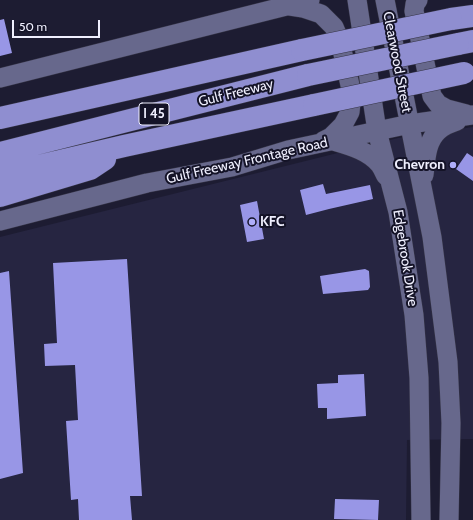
<!DOCTYPE html>
<html>
<head>
<meta charset="utf-8">
<style>
  body { margin:0 }
  #map { position:relative; width:473px; height:520px; overflow:hidden; background:#1d1c32; font-family:Cabin,sans-serif }
  canvas { display:block }
  .scale { position:absolute; left:12px; top:20px; width:88px; height:18px; box-sizing:border-box; border:2px solid #efeffe; border-top:0; padding-left:5px; font-size:12px; line-height:14px; white-space:nowrap; color:#efeffe; -webkit-text-stroke:3px #141327; paint-order:stroke }
</style>
</head>
<body>
<div id="map">
<canvas width="473" height="520"></canvas>
<div class="scale">50 m</div>
</div>
<script>
const c = document.querySelector('canvas').getContext('2d');
c.lineJoin = 'round';
function fill(path, color) { c.fillStyle = color; c.fill(path, 'evenodd'); }
function strokePath(path, color, width, dash) { c.strokeStyle = color; c.lineWidth = width; c.lineCap = dash ? 'butt' : 'round'; c.setLineDash(dash || []); c.stroke(path); }
function drawText(font, color, halo, rows, align = 'center') {
  c.font = font + ' Cabin,sans-serif'; c.lineWidth = 4; c.setLineDash([]); c.textBaseline = 'middle'; c.strokeStyle = halo; c.fillStyle = color; for (const [text, x, y, turn = 0] of rows) {
    c.save(); c.translate(x, y); c.rotate((+turn || 0) * Math.PI / 180); c.textAlign = isNaN(turn) ? turn : align; if (halo) c.strokeText(text, 0, 0); c.fillText(text, 0, 0); c.restore();
  }
}
const built = new Path2D(`
  M 473,127 L 473,439 L 407,440 L 406,520 L 0,520 L 0,237 L 398,138 Z`);
const building = new Path2D(`
  M 4,19 L 12,53 L 0,56 L 0,20 Z
  M 467,153 L 473,157 L 473,181 L 456,169 Z
  M 323,184 L 326,194 L 370,185 L 373,199 L 329,209 L 306,215 L 300,190 Z
  M 257,201 L 264,239 L 247,242 L 240,205 Z
  M 127,259 L 142,496 L 130,496 L 132,520 L 79,520 L 78,499 L 71,500 L 66,421 L 78,420 L 75,365 L 45,366 L 44,344 L 57,343 L 53,263 Z
  M 365,269 L 369,271 L 370,287 L 368,290 L 323,294 L 320,276 Z
  M 9,271 L 23,473 L 0,479 L 0,273 Z
  M 364,374 L 366,416 L 327,419 L 327,408 L 318,408 L 317,384 L 338,383 L 338,375 Z
  M 335,499 L 379,500 L 378,520 L 334,519 Z`);
const secondary = new Path2D(`
  M 357,0 L 377,131 L 398,212 L 414,315 L 419,378 L 421,520
  M 385,0 L 432,237 L 448,362 L 451,423 L 449,520
  M 418,0 L 415,4 L 414,11 L 432,96 L 438,104 L 447,109 L 466,114
  M 290,6 L 303,8 L 321,14 L 334,27 L 340,41 L 352,94 L 350,112 L 343,125 L 331,137 L 323,141
  M 0,78 L 310,0
  M 333,141 C 350,146 369,151 380,165 C 383,169 384,173 386,176
  M 424,175 C 426,160 426,142 438,131 C 443,126 451,123 457,121
  M 0,221 L 147,183 L 232,167 L 288,150 L 410,124 L 473,115`);
const motorway = new Path2D(`
  M 451,19 L 473,16
  M 458,44 L 473,41
  M 0,118 L 302,50
  M 0,153 L 308,75
  M 0,175 L 124,146 L 314,105
  M 0,196 L 90,169 L 105,159`);
const motorwayBridge = new Path2D(`
  M 302,50 L 451,19
  M 308,75 L 458,44
  M 314,105 L 464,73`);
const markers = [
  [453,165,4,"#afaefa"],
  [252,222,4,"#afaefa"]
];
const shields = [
  [154,114,30]
];
const shieldNames = [
  ["I 45",154,114]
];
const streetNames = [
  ["Clearwood Street",397,62,79],
  ["Gulf Freeway",236,93,-14],
  ["Gulf Freeway Frontage Road",247,161,-13],
  ["Edgebrook Drive",405,258,81]
];
const poiNames = [
  ["Chevron",445,165],
  ["KFC",260,222,"left"]
];
fill(built, '#262541');
fill(building, '#9896e6');
strokePath(secondary, '#363547', 20);
strokePath(motorway, '#363547', 23);
strokePath(secondary, '#67688c', 19);
strokePath(motorway, '#8f8ed0', 22);
strokePath(motorwayBridge, '#363547', 23, []);
strokePath(motorwayBridge, '#8f8ed0', 22);
for (const [x, y, r, color] of markers) { const dot = new Path2D(); dot.arc(x, y, r, 0, 2 * Math.PI); c.fillStyle = color; c.fill(dot); strokePath(dot, '#141327', 1.5); }
for (const [x, y, w] of shields) { const box = new Path2D(); box.roundRect(x - w / 2, y - 11, w, 22, 3); c.fillStyle = '#141327'; c.fill(box); strokePath(box, '#efeffe', 1); }
drawText('bold 13px', '#efeffe', null, shieldNames);
drawText('14px', '#efeffe', '#141327', streetNames);
drawText('bold 14px', '#efeffe', '#141327', poiNames, 'right');
</script>
</body>
</html>
